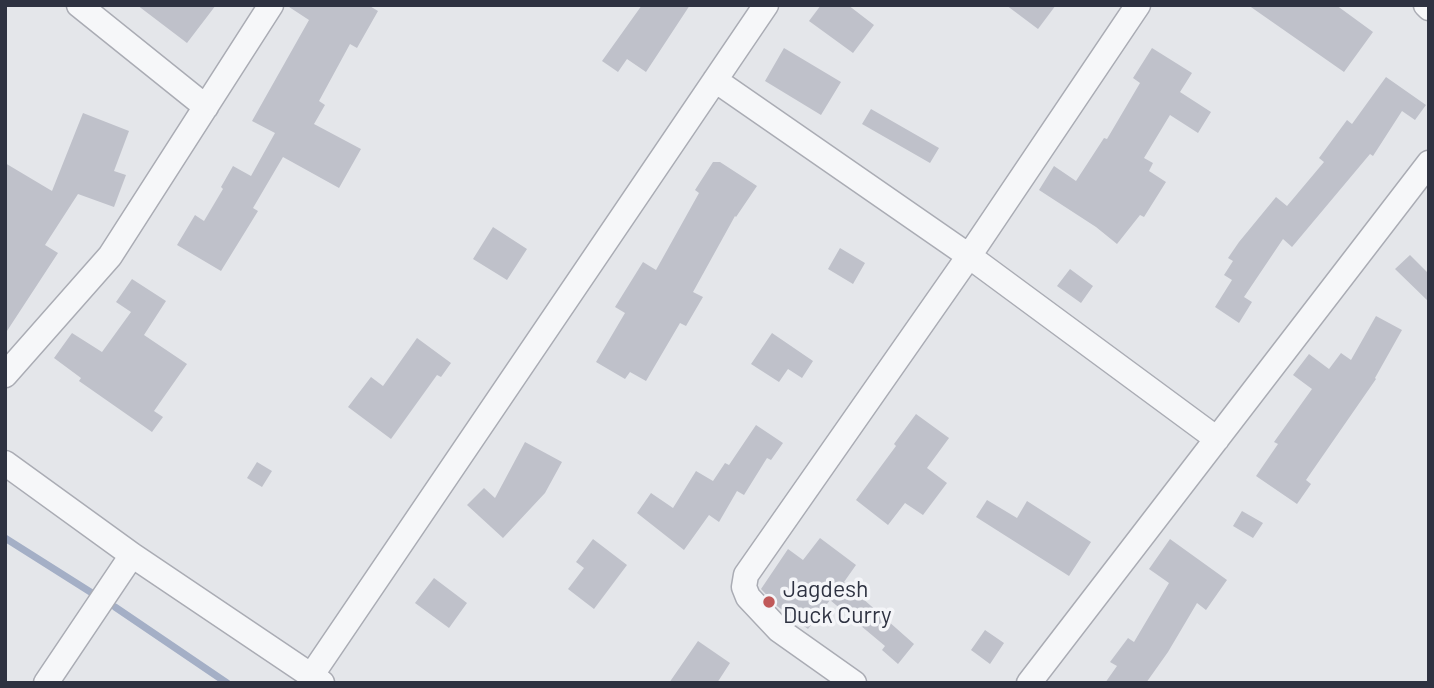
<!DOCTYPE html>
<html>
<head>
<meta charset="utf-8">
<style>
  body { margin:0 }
  #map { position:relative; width:1434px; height:688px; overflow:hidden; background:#e4e6ea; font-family:Barlow,sans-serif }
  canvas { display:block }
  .frame { position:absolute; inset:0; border:7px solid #2e3241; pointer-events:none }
</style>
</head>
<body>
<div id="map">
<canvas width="1434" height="688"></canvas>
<div class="frame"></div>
</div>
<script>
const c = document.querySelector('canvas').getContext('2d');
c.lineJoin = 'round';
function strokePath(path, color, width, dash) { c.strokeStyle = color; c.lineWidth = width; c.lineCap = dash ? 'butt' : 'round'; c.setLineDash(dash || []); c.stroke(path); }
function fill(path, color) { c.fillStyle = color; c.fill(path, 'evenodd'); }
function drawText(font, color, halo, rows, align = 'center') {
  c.font = font + ' Barlow,sans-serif'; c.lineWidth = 7; c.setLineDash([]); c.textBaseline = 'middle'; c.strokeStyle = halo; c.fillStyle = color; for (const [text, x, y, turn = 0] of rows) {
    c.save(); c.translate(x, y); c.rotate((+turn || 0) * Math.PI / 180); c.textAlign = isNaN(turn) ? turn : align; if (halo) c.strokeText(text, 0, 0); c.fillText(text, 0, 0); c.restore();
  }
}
const stream = new Path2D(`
  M 5,538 L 92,593
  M 115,607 L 227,683`);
const building = new Path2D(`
  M 137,5 L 216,5 L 187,43 Z
  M 286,5 L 368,5 L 378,11 L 357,48 L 350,44 L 319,101 L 325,105 L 314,124 L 361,149 L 339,188 L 283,157 L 253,208 L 258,211 L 221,271 L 177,245 L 195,215 L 204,221 L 223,189 L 221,187 L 233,166 L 251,176 L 275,133 L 252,121 L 309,20 Z
  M 642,5 L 690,5 L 646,72 L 627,59 L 618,72 L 602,61 Z
  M 821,5 L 848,5 L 874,25 L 853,53 L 809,21 Z
  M 1006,5 L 1056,5 L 1038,29 Z
  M 1248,5 L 1336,5 L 1373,32 L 1344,72 Z
  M 784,48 L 841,82 L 821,115 L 765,81 Z
  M 1152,48 L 1192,73 L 1180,92 L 1211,112 L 1198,133 L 1170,115 L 1144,158 L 1153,163 L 1149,171 L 1166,182 L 1144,217 L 1140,215 L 1117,244 L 1096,227 L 1039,190 L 1054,166 L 1076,181 L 1104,138 L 1107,139 L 1140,83 L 1133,78 Z
  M 1386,77 L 1426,105 L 1415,120 L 1402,111 L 1373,156 L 1370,154 L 1292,247 L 1283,239 L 1244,297 L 1252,302 L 1239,323 L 1215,307 L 1232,280 L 1224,275 L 1233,261 L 1228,258 L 1239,242 L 1276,197 L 1287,206 L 1324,162 L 1319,158 L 1347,120 L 1352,124 Z
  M 871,109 L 939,148 L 930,163 L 862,124 Z
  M 83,113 L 129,131 L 114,171 L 126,175 L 114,207 L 78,194 L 45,245 L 58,253 L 5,334 L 5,163 L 52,191 Z
  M 713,162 L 720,162 L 757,186 L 736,217 L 735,216 L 693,292 L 703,297 L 686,326 L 680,323 L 646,381 L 630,372 L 625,379 L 596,362 L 625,313 L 615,307 L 643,262 L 656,270 L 699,193 L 695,190 Z
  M 493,227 L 527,249 L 507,280 L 473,259 Z
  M 840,248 L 865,263 L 853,284 L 828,269 Z
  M 1410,255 L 1429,274 L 1429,302 L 1395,269 Z
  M 1070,269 L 1093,286 L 1081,303 L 1057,286 Z
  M 132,279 L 166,301 L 144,335 L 187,364 L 154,411 L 163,417 L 152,432 L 79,381 L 81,378 L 54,358 L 72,333 L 102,352 L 131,312 L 116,302 Z
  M 1376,316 L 1402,330 L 1375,378 L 1376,379 L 1306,480 L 1311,484 L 1297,504 L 1256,476 L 1278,444 L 1274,442 L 1312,389 L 1293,375 L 1309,354 L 1329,369 L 1341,353 L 1351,360 Z
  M 772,333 L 813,361 L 802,378 L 788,369 L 779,382 L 751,364 Z
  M 417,338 L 451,363 L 441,377 L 437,375 L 391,439 L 348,407 L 371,377 L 383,386 Z
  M 916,414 L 949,438 L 927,468 L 947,483 L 923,515 L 905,503 L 888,525 L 856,500 L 896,446 L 894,444 Z
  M 756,425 L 783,443 L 771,460 L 767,458 L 744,495 L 737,491 L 719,522 L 709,515 L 684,550 L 637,513 L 651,493 L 673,508 L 696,471 L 713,481 L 725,463 L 729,465 Z
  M 525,442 L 562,462 L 545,493 L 503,538 L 467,505 L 484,488 L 495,498 Z
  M 257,462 L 272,471 L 262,487 L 247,478 Z
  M 987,500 L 1017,518 L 1027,501 L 1091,542 L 1069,576 L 976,517 Z
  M 1242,511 L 1263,523 L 1253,538 L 1233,526 Z
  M 820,538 L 856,565 L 844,582 L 914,644 L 898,664 L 882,650 L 885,646 L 830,600 L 808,629 L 777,606 L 761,589 L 788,549 L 803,560 Z
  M 593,539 L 627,565 L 594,609 L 568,589 L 584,568 L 576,562 Z
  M 1170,539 L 1227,580 L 1206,610 L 1197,603 L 1168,652 L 1146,683 L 1105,683 L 1117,666 L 1110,662 L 1128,638 L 1134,642 L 1169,583 L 1149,569 Z
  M 434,578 L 467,603 L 449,628 L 415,603 Z
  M 985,630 L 1004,643 L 990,664 L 971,650 Z
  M 698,641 L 730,663 L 717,683 L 669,683 Z`);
const street = new Path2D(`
  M 79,5 L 206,107
  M 1426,5 L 1429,8
  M 715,80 L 969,256 L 1217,439
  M 5,375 L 110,256 L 271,5
  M 5,463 L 132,555 L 322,683
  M 311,676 L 766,5
  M 46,683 L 132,555
  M 854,683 L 779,630 L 748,597 L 744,587 L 746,575 L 969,256 L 1138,5
  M 1029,683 L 1429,163`);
const markers = [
  [769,602,7,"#c05959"]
];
const poiNames = [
  ["Jagdesh",783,589],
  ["Duck Curry",783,615]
];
strokePath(stream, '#a4afc6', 7);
fill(building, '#bfc1ca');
strokePath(street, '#aaacb4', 27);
strokePath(street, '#f6f7f9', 24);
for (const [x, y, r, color] of markers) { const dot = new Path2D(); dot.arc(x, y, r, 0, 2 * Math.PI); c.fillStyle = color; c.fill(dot); strokePath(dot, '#f4f5f8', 2.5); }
drawText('23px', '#2e3241', '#f4f5f8', poiNames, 'left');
</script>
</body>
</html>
